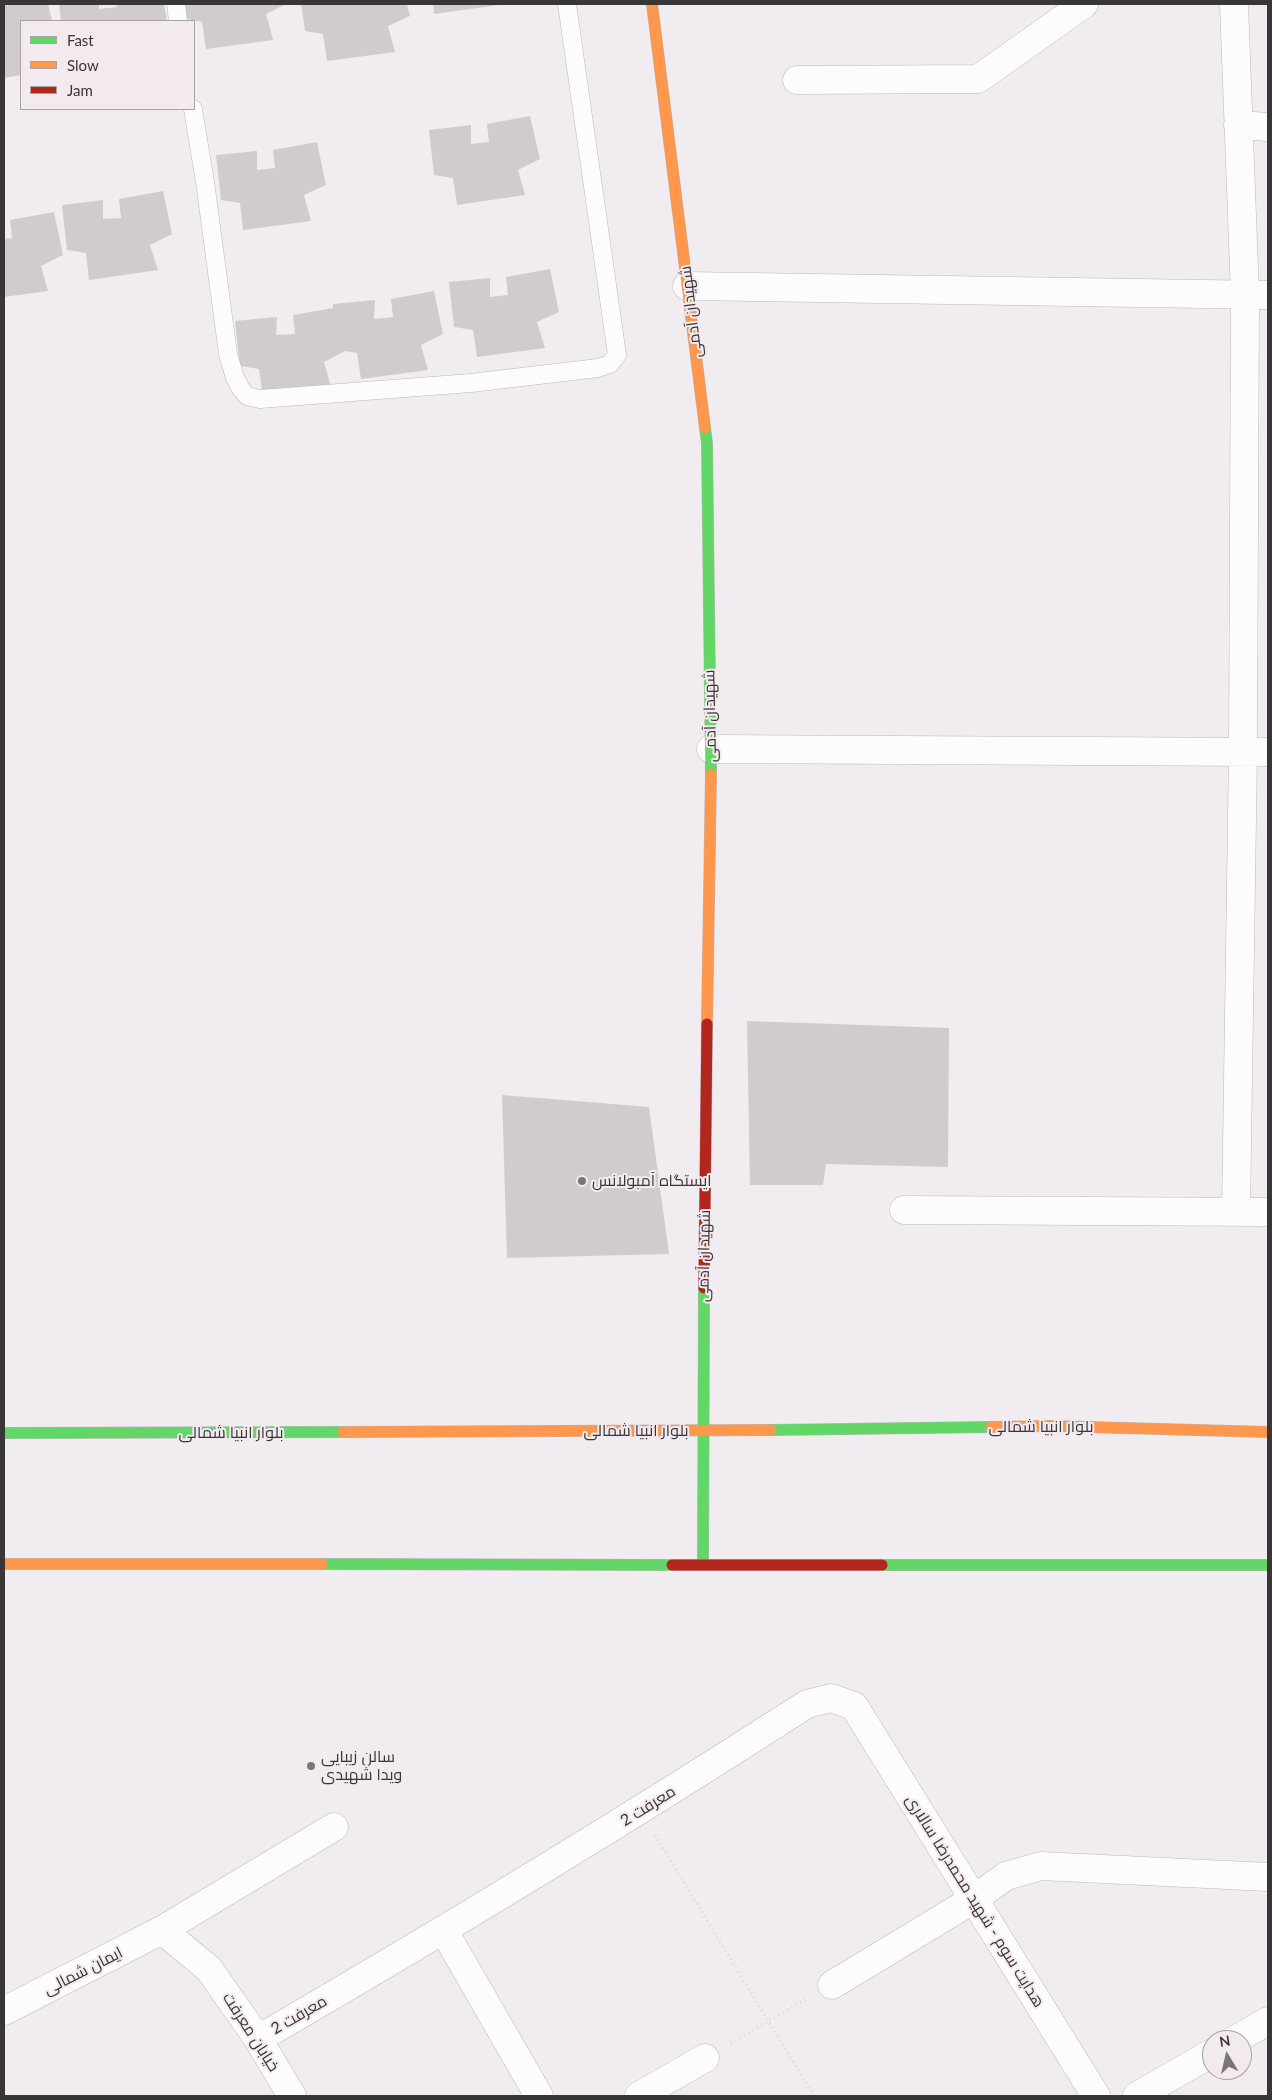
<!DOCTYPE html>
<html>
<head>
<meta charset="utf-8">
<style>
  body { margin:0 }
  #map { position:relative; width:1272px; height:2100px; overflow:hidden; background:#f1ecef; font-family:Lato,sans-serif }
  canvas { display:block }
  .frame { position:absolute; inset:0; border:5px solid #393638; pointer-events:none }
  .legend { position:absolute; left:20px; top:20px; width:175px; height:90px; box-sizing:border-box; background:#f3eaf0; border:1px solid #a9a2a6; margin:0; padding:6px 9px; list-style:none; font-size:15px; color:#393638 }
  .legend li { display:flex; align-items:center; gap:10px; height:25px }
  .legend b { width:25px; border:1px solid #a9a2a6 }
  .north { position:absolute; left:1202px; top:2030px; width:50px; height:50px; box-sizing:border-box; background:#f3eaf0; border:1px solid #a9a2a6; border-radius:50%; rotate:351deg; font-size:14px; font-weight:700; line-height:20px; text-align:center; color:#393638 }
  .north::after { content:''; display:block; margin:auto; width:18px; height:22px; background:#797678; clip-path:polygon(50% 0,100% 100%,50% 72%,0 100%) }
</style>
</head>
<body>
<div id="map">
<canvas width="1272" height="2100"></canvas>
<div class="frame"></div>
<ul class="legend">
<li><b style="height:6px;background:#63d668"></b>Fast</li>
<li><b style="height:6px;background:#ff974d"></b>Slow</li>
<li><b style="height:6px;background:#b3261e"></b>Jam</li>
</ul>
<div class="north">N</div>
</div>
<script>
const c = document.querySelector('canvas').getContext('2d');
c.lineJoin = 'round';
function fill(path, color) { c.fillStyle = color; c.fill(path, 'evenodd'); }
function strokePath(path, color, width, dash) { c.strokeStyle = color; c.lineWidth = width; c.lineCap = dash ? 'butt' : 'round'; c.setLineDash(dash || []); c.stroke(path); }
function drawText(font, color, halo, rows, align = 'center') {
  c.font = font + ' Lato,Cairo,sans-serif'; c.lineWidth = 4; c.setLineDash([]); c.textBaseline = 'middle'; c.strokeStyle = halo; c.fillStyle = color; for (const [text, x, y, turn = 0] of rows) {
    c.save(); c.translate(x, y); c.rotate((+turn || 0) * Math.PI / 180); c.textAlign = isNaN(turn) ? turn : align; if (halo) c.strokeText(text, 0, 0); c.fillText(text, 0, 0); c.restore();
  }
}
const building = new Path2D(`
  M 4,4 L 48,4 L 52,21 L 21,21 L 21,75 L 4,78 Z
  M 59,4 L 99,4 L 99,9 L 117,7 L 116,4 L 164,4 L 167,21 L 61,21 Z
  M 181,4 L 286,4 L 266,14 L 273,40 L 206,49 L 202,22 L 183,18 Z
  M 301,4 L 407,4 L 410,16 L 388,26 L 395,52 L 327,61 L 323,34 L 305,31 Z
  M 433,4 L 498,4 L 499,5 L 434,14 Z
  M 530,116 L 540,159 L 518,170 L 525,195 L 457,205 L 453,178 L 434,175 L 429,130 L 471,125 L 471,144 L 489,142 L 487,124 Z
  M 317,142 L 326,185 L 304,195 L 311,221 L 243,230 L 240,203 L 221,200 L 216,155 L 257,151 L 257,170 L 275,168 L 273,150 Z
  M 163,191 L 172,234 L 150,245 L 158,270 L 89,280 L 86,253 L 67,250 L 62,205 L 103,200 L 103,219 L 121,218 L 119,199 Z
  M 54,212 L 63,255 L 41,266 L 48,291 L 4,297 L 4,239 L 12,238 L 10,220 Z
  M 550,269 L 559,312 L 537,322 L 545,348 L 477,357 L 473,330 L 454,327 L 449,282 L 490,278 L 490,297 L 508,295 L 506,277 Z
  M 434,291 L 443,334 L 421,345 L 428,370 L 361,379 L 357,353 L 345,351 L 324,362 L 331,387 L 263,397 L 259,369 L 240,366 L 235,321 L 277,317 L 276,335 L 295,334 L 293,315 L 333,308 L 333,304 L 375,300 L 374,319 L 393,317 L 391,299 Z
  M 747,1021 L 949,1028 L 948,1167 L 826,1164 L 823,1185 L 750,1185 Z
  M 502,1095 L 649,1107 L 669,1254 L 507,1258 Z`);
const path = new Path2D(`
  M 655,1835 L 814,2096
  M 731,2043 L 806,1999`);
const lane = new Path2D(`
  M 176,4 L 178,21
  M 193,109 L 205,182 L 228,354 L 235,378 L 241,389 L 247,396 L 260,399 L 471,383 L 598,368 L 610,364 L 617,355 L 567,4`);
const street = new Path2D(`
  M 1234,4 L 1245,295 L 1243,752 L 1236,1212
  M 797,80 L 978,79 L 1084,4
  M 1238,125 L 1268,127
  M 687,286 L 1268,295
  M 711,749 L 1268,752
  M 904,1210 L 1268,1212
  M 162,1930 L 209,1969 L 258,2039 L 292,2096
  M 444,1931 L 539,2096
  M 832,1985 L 974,1899 L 1006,1876 L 1041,1866 L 1268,1877
  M 4,2011 L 162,1930 L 334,1827
  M 258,2039 C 444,1931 627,1820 807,1704 L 831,1698 L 854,1706 L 1096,2096
  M 1235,2040 L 1268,2021
  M 639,2096 L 705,2058
  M 1137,2096 L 1212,2053`);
const fast = new Path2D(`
  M 705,428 L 707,443 L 711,774
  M 771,1430 L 991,1427
  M 4,1433 L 343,1432
  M 322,1564 L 672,1565
  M 703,1565 L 704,1288
  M 882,1565 L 1268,1565`);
const slow = new Path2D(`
  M 652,4 L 705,428
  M 707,1024 L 711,774
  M 991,1427 L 1051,1426 L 1268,1432
  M 343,1432 L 771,1430
  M 4,1564 L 322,1564`);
const jam = new Path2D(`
  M 704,1288 L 707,1024
  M 672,1565 L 882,1565`);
const markers = [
  [582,1181,5,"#797678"],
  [311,1766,5,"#797678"]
];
const streetNames = [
  ["شهیدان آدمی",691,312,-97],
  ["شهیدان آدمی",710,716,-91],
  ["شهیدان آدمی",704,1256,-89],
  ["بلوار انبیا شمالی",1041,1427],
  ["بلوار انبیا شمالی",636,1431],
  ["بلوار انبیا شمالی",231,1433],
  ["معرفت 2",648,1806,-32],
  ["هدایت سوم - شهید محمدرضا سالاری",975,1901,58],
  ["ایمان شمالی",83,1971,-27],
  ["معرفت 2",299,2015,-30],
  ["خیابان معرفت",251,2032,57]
];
const poiNames = [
  ["ایستگاه آمبولانس",592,1181],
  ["سالن زیبایی",321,1757],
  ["ویدا شهیدی",321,1775]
];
fill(building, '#d0ccce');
strokePath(lane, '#bcb8ba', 19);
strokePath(street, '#bcb8ba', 29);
strokePath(fast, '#bcb8ba', 12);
strokePath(slow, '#bcb8ba', 12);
strokePath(jam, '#bcb8ba', 12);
strokePath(path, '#dbd9db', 3, [1, 4]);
strokePath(lane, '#fdfcfd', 18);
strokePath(street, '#fdfcfd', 28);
strokePath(fast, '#63d668', 11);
strokePath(slow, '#ff974d', 11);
strokePath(jam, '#b3261e', 11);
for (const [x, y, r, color] of markers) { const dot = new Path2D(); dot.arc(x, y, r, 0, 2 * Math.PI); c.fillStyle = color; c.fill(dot); strokePath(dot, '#f3eaf0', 2); }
drawText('16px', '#393638', '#f3eaf0', streetNames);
drawText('16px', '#393638', '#f3eaf0', poiNames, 'left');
</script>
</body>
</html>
